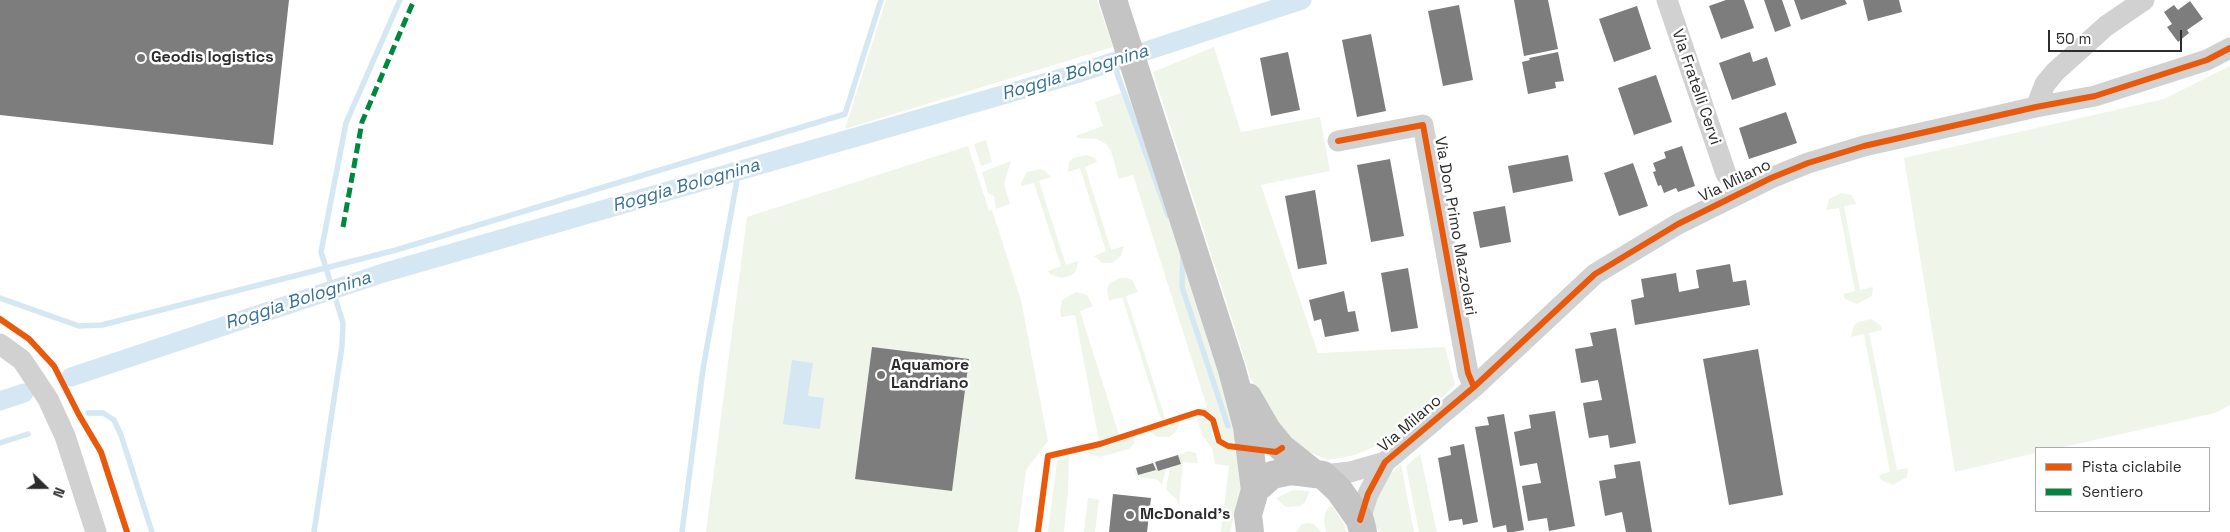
<!DOCTYPE html>
<html>
<head>
<meta charset="utf-8">
<style>
	body { margin:0 }
	#map { position:relative; width:2230px; height:532px; overflow:hidden; background:#fff; font-family:"Space Grotesk",sans-serif }
	canvas { display:block }
	.legend { position:absolute; left:2035px; top:447px; width:175px; height:65px; box-sizing:border-box; background:#fff; border:1px solid #ababab; margin:0; padding:6px 9px; list-style:none; font-size:15px; color:#2c2c2c }
	.legend li { display:flex; align-items:center; gap:10px; height:25px }
	.legend b { width:25px; border:1px solid #ababab }
	.north { position:absolute; left:20px; top:462px; width:50px; height:50px; -webkit-text-stroke:4px #fff; paint-order:stroke; rotate:112deg; font-size:14px; font-weight:700; line-height:20px; text-align:center; color:#2c2c2c }
	.north::after { content:''; display:block; margin:auto; width:18px; height:22px; background:#2c2c2c; clip-path:polygon(50% 0,100% 100%,50% 72%,0 100%) }
	.scale { position:absolute; left:2048px; top:30px; width:134px; height:22px; box-sizing:border-box; border:2px solid #2c2c2c; border-top:0; padding-left:6px; font-size:15px; line-height:18px; white-space:nowrap; color:#2c2c2c; -webkit-text-stroke:4px #fff; paint-order:stroke }
</style>
</head>
<body>
<div id="map">
<canvas width="2230" height="532"></canvas>
<ul class="legend">
<li><b style="height:6px;background:#e8590c"></b>Pista ciclabile</li>
<li><b style="height:6px;background:#00873e"></b>Sentiero</li>
</ul>
<div class="north">N</div>
<div class="scale">50 m</div>
</div>
<script>
const ctx = document.querySelector('canvas').getContext('2d');
ctx.lineJoin = 'round';
function fill(path, color) {
  ctx.fillStyle = color;
  ctx.fill(path, 'evenodd');
}
function poly(rows) {
  const path = new Path2D();
  for (const r of rows) {
    path.moveTo(r[0], r[1]);
    for (let i = 2; i < r.length; i += 2) path.lineTo(r[i], r[i + 1]);
  }
  return path;
}
function strokePath(path, color, width, dash) {
  ctx.strokeStyle = color;
  ctx.lineWidth = width;
  ctx.lineCap = dash ? 'butt' : 'round';
  ctx.setLineDash(dash || []);
  ctx.stroke(path);
}
function label(font, color, halo, rows, align = 'center') {
  ctx.font = font + ' "Space Grotesk",sans-serif';
  ctx.lineWidth = 5;
  ctx.setLineDash([]);
  ctx.textBaseline = 'middle';
  ctx.strokeStyle = halo;
  ctx.fillStyle = color;
  for (const [text, x, y, turn = 0] of rows) {
    ctx.save();
    ctx.translate(x, y);
    ctx.rotate((+turn || 0) * Math.PI / 180);
    ctx.textAlign = isNaN(turn) ? turn : align;
    if (halo) ctx.strokeText(text, 0, 0);
    ctx.fillText(text, 0, 0);
    ctx.restore();
  }
}
fill(poly([
	[886,0,1097,0,1113,47,845,129],
	[1214,47,1241,132,1320,117,1330,171,1261,185,1318,353,1445,347,1455,385,1415,424,1379,445,1355,455,1328,460,1304,450,1265,409,1250,376,1153,72],
	[2230,66,2230,405,2215,413,2059,448,2036,448,2036,453,1955,472,1904,158,2164,99],
	[1135,88,1210,349,1228,381,1243,445,1229,443,1222,438,1217,420,1213,415,1198,410,1207,407,1133,175,1119,179,1111,151,1106,144,1097,139,1077,138,1076,136,1103,126,1095,102],
	[986,140,992,162,981,166,974,144],
	[968,146,989,211,992,210,1021,300,1048,441,1026,470,1018,532,706,532,747,217],
	[1086,155,1095,158,1097,162,1085,167,1111,250,1124,246,1121,256,1112,263,1102,263,1094,256,1106,251,1080,168,1068,172,1069,162,1073,158],
	[1011,161,1004,184,1010,204,996,209,994,196,988,193,982,172],
	[1040,169,1045,171,1051,177,1039,181,1066,265,1078,261,1076,271,1072,275,1062,278,1051,275,1048,271,1061,266,1034,183,1021,186,1021,183,1027,172],
	[1841,193,1851,195,1857,204,1844,206,1860,290,1873,287,1872,296,1857,304,1845,299,1843,294,1855,291,1839,208,1826,210,1829,199],
	[1120,278,1126,278,1132,280,1138,292,1126,296,1165,418,1161,420,1122,297,1109,301,1107,290,1109,284],
	[1076,292,1087,295,1093,306,1080,311,1119,435,1099,441,1075,315,1061,317,1060,310,1062,300],
	[1872,319,1881,326,1882,330,1869,333,1897,470,1908,468,1907,477,1893,485,1881,480,1879,475,1890,472,1864,334,1851,337,1854,325,1858,322],
	[1197,418,1203,418,1210,424,1213,438,1218,445,1240,452,1242,485,1230,532,1221,532,1229,466,1215,464,1212,448,1202,435],
	[1180,421,1176,432,1169,437,1157,437,1150,431],
	[1134,436,1134,443,1129,449,1100,457,1088,453,1087,450,1101,448],
	[1188,451,1196,453,1198,463,1183,462,1179,507,1177,500,1166,489,1170,468,1181,464,1178,455],
	[1420,454,1437,532,1419,532,1406,466],
	[1069,456,1068,492,1064,532,1048,532,1057,461],
	[1155,462,1158,471,1166,469,1162,485,1158,480,1136,476,1134,469,1138,475,1155,470,1153,463],
	[1401,464,1414,532,1380,532,1374,524,1370,510,1384,480],
	[1293,490,1310,491,1305,502,1300,506,1286,507,1276,498],
	[1088,498,1099,500,1095,532,1084,532],
	[1332,506,1343,522,1347,532,1326,532,1324,521,1325,513,1329,507],
	[1308,523,1314,524,1321,532,1296,532,1302,524]
]), '#f0f5ea');
fill(poly([
	[792,360,813,363,808,396,824,398,820,429,783,424]
]), '#d4e7f2');
strokePath(poly([
	[1113,62,1168,215],
	[1183,254,1182,287,1228,426],
	[0,298,79,326,102,325,396,250,845,114,881,0],
	[88,413,103,413,114,420,121,435,152,532],
	[0,443,28,434],
	[314,532,342,346,343,323,321,252,346,123,400,0],
	[682,532,703,369,739,169]
]), '#d4e7f2', 5.5);
strokePath(poly([
	[71,377,383,273,1079,73,1302,0],
	[0,401,24,393]
]), '#d4e7f2', 19);
fill(poly([
	[0,0,289,0,273,145,0,115],
	[1514,0,1548,0,1558,49,1524,56],
	[1726,0,1744,0,1754,28,1721,39,1709,6],
	[1764,0,1782,0,1791,26,1775,32],
	[1794,0,1845,0,1847,4,1801,20],
	[1863,0,1899,0,1902,12,1868,21],
	[2190,1,2203,19,2187,30,2189,33,2178,42,2167,27,2172,24,2164,12,2174,5,2178,10],
	[1459,5,1473,80,1443,86,1428,11],
	[1637,6,1651,49,1614,62,1599,19],
	[1371,34,1386,111,1357,117,1342,40],
	[1288,52,1300,110,1271,116,1260,58],
	[1558,52,1564,81,1555,82,1556,88,1528,94,1522,62,1530,60,1529,58],
	[1750,52,1753,62,1767,57,1776,85,1732,100,1719,63],
	[1656,75,1672,122,1634,135,1618,88],
	[1786,112,1797,143,1749,159,1739,128],
	[1682,146,1695,186,1678,192,1676,188,1664,193,1661,185,1658,186,1653,172,1656,171,1653,163,1666,158,1664,152],
	[1568,155,1573,181,1513,193,1508,166],
	[1390,159,1404,236,1371,242,1357,165],
	[1633,163,1648,206,1619,216,1604,173],
	[1315,190,1327,264,1298,269,1285,196],
	[1505,206,1511,242,1480,248,1473,212],
	[1730,264,1733,282,1746,280,1750,305,1635,325,1631,300,1644,297,1641,279,1676,273,1679,292,1699,288,1696,270],
	[1408,268,1418,328,1391,332,1381,273],
	[1344,291,1348,312,1355,311,1359,331,1325,337,1321,319,1314,321,1309,300],
	[1616,328,1636,443,1610,448,1608,435,1589,438,1583,403,1602,400,1598,380,1581,383,1575,349,1593,346,1590,333],
	[872,347,969,359,952,491,855,479],
	[1758,349,1783,495,1729,505,1703,359],
	[1555,411,1575,526,1549,531,1547,518,1528,521,1522,486,1541,483,1537,463,1520,466,1514,432,1531,428,1529,415],
	[1504,414,1524,530,1513,532,1507,532,1506,525,1493,528,1475,427,1489,425,1487,417],
	[1464,444,1478,522,1463,525,1462,519,1449,521,1438,458,1451,455,1450,447],
	[1178,455,1181,464,1158,471,1155,462],
	[1640,461,1652,532,1626,532,1622,512,1605,516,1599,481,1616,478,1614,465],
	[1153,463,1156,470,1138,475,1136,468],
	[1113,494,1151,498,1147,532,1109,532]
]), '#7d7d7d');
strokePath(poly([
	[1667,0,1726,174],
	[2036,107,2045,84,2055,72,2106,26,2144,0],
	[1338,141,1423,125,1468,373,1474,387],
	[0,344,22,360,48,399,65,436,96,532],
	[1323,475,1350,472,1385,462],
	[1360,520,1368,494,1385,462,1474,387,1595,274,1678,224,1771,178,1808,163,1864,146,2036,107,2095,96,2207,60,2230,48]
]), '#d1d1d1', 21);
strokePath(poly([
	[1113,0,1232,370,1247,427,1255,490],
	[1248,397,1267,430,1282,448,1312,472],
	[1250,532,1248,515,1255,490,1272,475,1291,471,1323,475,1339,490,1360,520,1363,532]
]), '#c4c4c4', 28);
strokePath(poly([
	[343,227,362,122,414,0]
]), '#00873e', 5, [10, 5]);
strokePath(poly([
	[1338,141,1423,125,1468,373,1474,387],
	[0,319,29,339,54,366,79,415,101,452,127,532],
	[1360,520,1368,494,1385,462,1474,387,1595,274,1678,224,1771,178,1808,163,1864,146,2036,107,2095,96,2207,60,2230,48],
	[1038,532,1048,456,1100,444,1198,412,1204,413,1213,420,1219,441,1228,446,1276,452,1282,448]
]), '#e8590c', 6);
for (const [x, y, r, color] of [
	[141,58,5,"#767676"],
	[881,375,5,"#767676"],
	[1130,515,5,"#767676"]
]) {
  const dot = new Path2D();
  dot.arc(x, y, r, 0, 2 * Math.PI);
  ctx.fillStyle = color;
  ctx.fill(dot);
  strokePath(dot, '#fff', 2);
}
label('bold 16px', '#2c2c2c', '#fff', [
	["Geodis logistics",151,58],
	["Aquamore",891,366],
	["Landriano",891,384],
	["McDonald's",1140,515]
], 'left');
label('16px', '#2c2c2c', '#fff', [
	["Via Fratelli Cervi",1696,87,71],
	["Via Milano",1735,181,-26],
	["Via Don Primo Mazzolari",1455,226,80],
	["Via Milano",1410,424,-41]
]);
label('italic 18px', '#347094', '#fff', [
	["Roggia Bolognina",1075,73,-17],
	["Roggia Bolognina",686,186,-16],
	["Roggia Bolognina",298,301,-18]
]);
</script>
</body>
</html>
